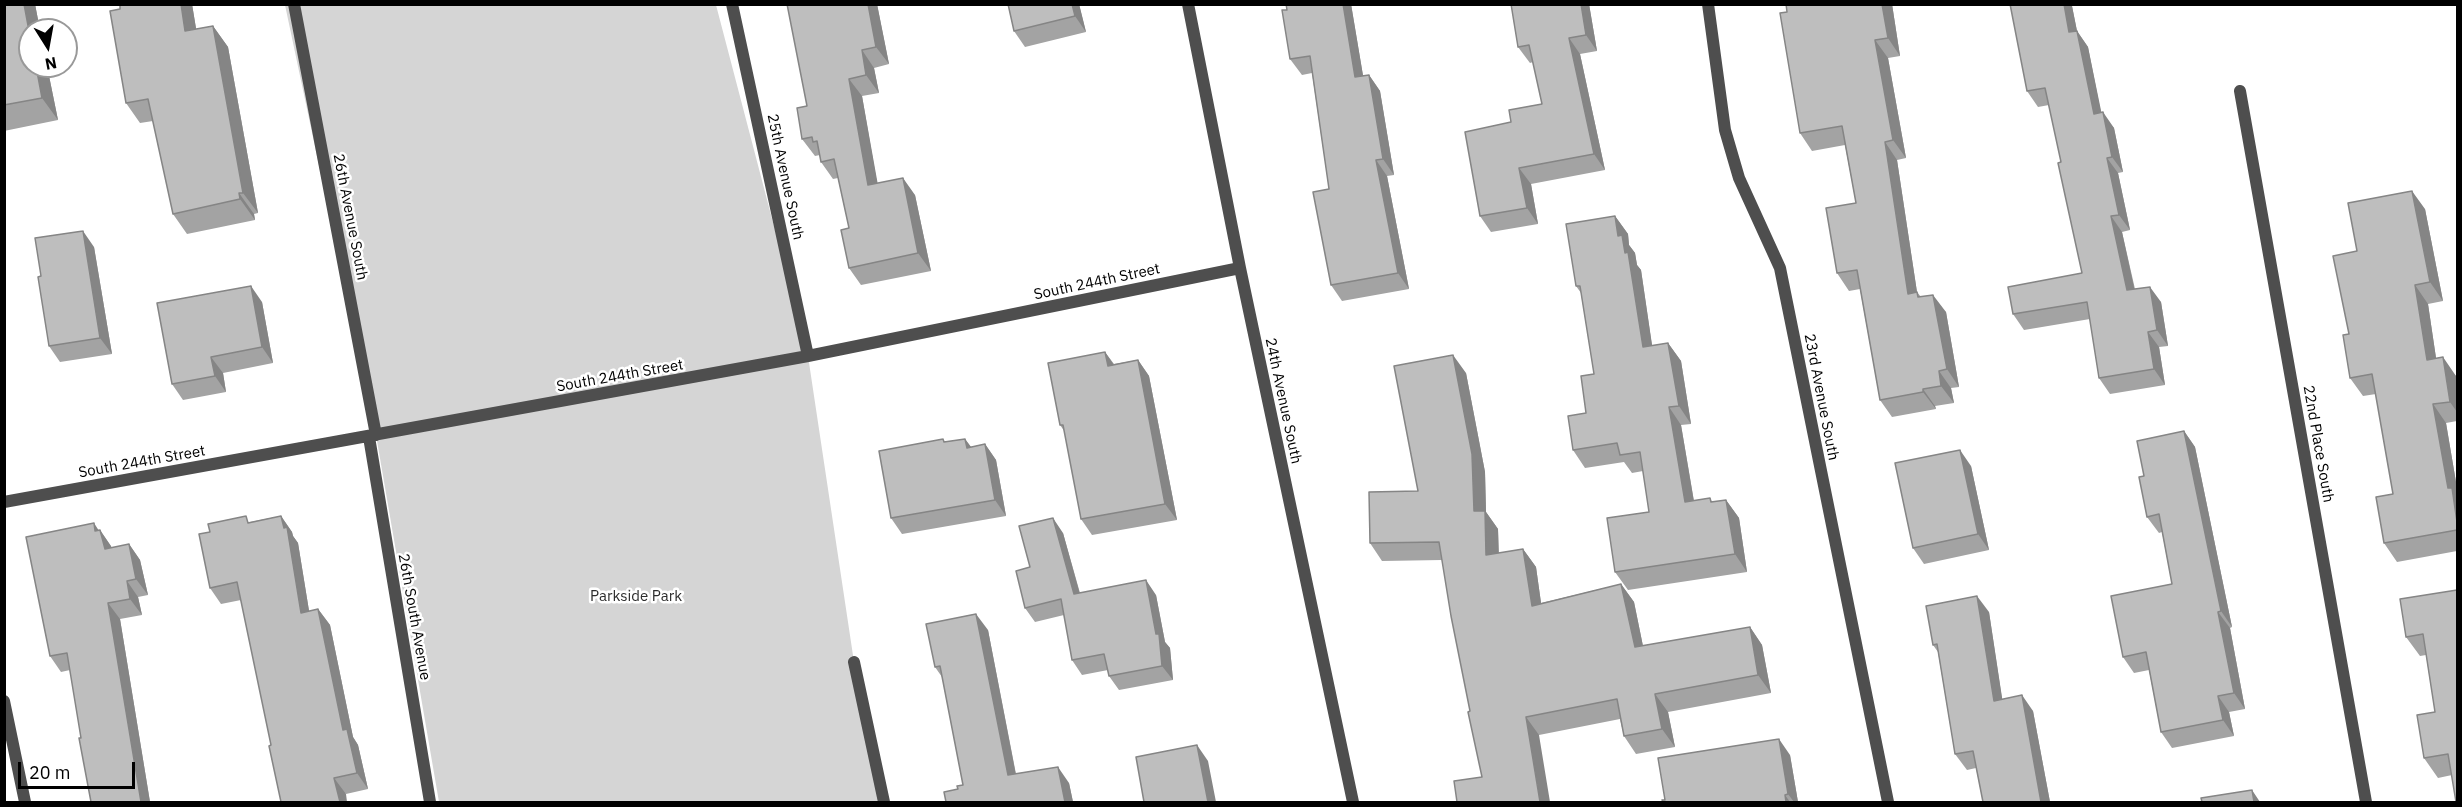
<!DOCTYPE html>
<html>
<head>
<meta charset="utf-8">
<style>
	body { margin:0 }
	#map { position:relative; width:2462px; height:807px; overflow:hidden; background:#fff; font-family:"IBM Plex Sans",sans-serif }
	canvas { display:block }
	.frame { position:absolute; inset:0; border:6px solid #000; pointer-events:none }
	.north { position:absolute; left:18px; top:18px; width:60px; height:60px; box-sizing:border-box; background:#fff; border:2px solid #999; border-radius:50%; rotate:169deg; font-size:16px; font-weight:700; line-height:24px; text-align:center; color:#000 }
	.north::after { content:''; display:block; margin:auto; width:21px; height:27px; background:#000; clip-path:polygon(50% 0,100% 100%,50% 72%,0 100%) }
	.scale { position:absolute; left:18px; top:762px; width:117px; height:27px; box-sizing:border-box; border:3px solid #000; border-top:0; padding-left:8px; font-size:18px; line-height:21px; white-space:nowrap; color:#000; -webkit-text-stroke:4px #fff; paint-order:stroke }
</style>
</head>
<body>
<div id="map">
<canvas width="2462" height="807"></canvas>
<div class="frame"></div>
<div class="north">N</div>
<div class="scale">20 m</div>
</div>
<script>
const ctx = document.querySelector('canvas').getContext('2d');
ctx.lineJoin = 'round';
function fill(path, color) {
  ctx.fillStyle = color;
  ctx.fill(path, 'evenodd');
}
function poly(rows) {
  const path = new Path2D();
  for (const r of rows) {
    path.moveTo(r[0], r[1]);
    for (let i = 2; i < r.length; i += 2) path.lineTo(r[i], r[i + 1]);
  }
  return path;
}
function strokePath(path, color, width, dash) {
  ctx.strokeStyle = color;
  ctx.lineWidth = width;
  ctx.lineCap = dash ? 'butt' : 'round';
  ctx.setLineDash(dash || []);
  ctx.stroke(path);
}
function label(font, color, halo, rows, align = 'center') {
  ctx.font = font + ' "IBM Plex Sans",sans-serif';
  ctx.lineWidth = 5;
  ctx.setLineDash([]);
  ctx.textBaseline = 'middle';
  ctx.strokeStyle = halo;
  ctx.fillStyle = color;
  for (const [text, x, y, turn = 0] of rows) {
    ctx.save();
    ctx.translate(x, y);
    ctx.rotate((+turn || 0) * Math.PI / 180);
    ctx.textAlign = isNaN(turn) ? turn : align;
    if (halo) ctx.strokeText(text, 0, 0);
    ctx.fillText(text, 0, 0);
    ctx.restore();
  }
}
fill(poly([
	[285,5,716,5,808,356,854,662,884,802,439,802,376,435]
]), '#d5d5d5');
strokePath(poly([
	[294,4,376,435],
	[732,4,808,356],
	[1188,4,1240,268,1353,802],
	[1708,4,1725,130,1739,178,1780,268,1888,802],
	[2240,91,2366,802],
	[369,437,430,802],
	[4,502,808,356,1240,268],
	[854,662,884,802],
	[4,701,25,802]
]), '#4e4e4e', 12);
fill(poly([
	[4,4,35,4,40,30,30,30,30,66,47,66,58,120,4,131],
	[192,4,196,29,213,26,228,47,258,213,254,214,255,220,187,234,173,214,153,121,140,123,126,103,120,9],
	[877,4,889,64,874,68,879,93,862,96,877,183,915,195,931,271,861,285,849,268,849,228,838,178,833,179,821,162,820,155,815,156,802,139,807,106],
	[1008,4,1079,4,1086,32,1025,47,1014,31],
	[1351,4,1363,76,1369,75,1380,91,1394,175,1387,176,1409,289,1342,301,1331,285,1329,189,1312,73,1302,75,1290,59,1287,10],
	[1511,4,1589,4,1597,51,1580,54,1605,170,1531,184,1538,224,1491,232,1480,216,1511,122,1542,104,1533,62,1530,63,1518,47],
	[1892,4,1900,56,1888,58,1906,158,1897,160,1917,292,1921,297,1946,312,1959,387,1951,388,1954,403,1935,406,1936,409,1892,417,1880,400,1860,289,1849,291,1837,273,1856,203,1845,145,1812,151,1800,133,1787,12],
	[2010,4,2071,4,2072,6,2077,31,2088,47,2101,113,2114,128,2123,172,2118,173,2130,230,2122,232,2135,289,2161,302,2168,346,2159,347,2165,385,2110,394,2099,378,2090,319,2024,330,2013,314,2082,273,2061,162,2049,105,2038,107,2027,91],
	[2425,209,2443,301,2428,304,2436,358,2456,376,2457,386,2457,421,2446,423,2457,488,2457,551,2397,562,2384,543,2393,494,2376,394,2363,396,2350,378,2349,334,2357,251],
	[1615,216,1628,234,1629,245,1635,253,1637,265,1641,270,1652,346,1668,343,1681,361,1691,424,1681,425,1694,501,1710,498,1712,502,1726,500,1739,518,1747,572,1628,590,1615,572,1649,512,1643,471,1632,473,1624,462,1585,468,1573,450,1586,413,1594,374,1581,293,1576,286],
	[94,247,112,354,60,362,49,346,41,276],
	[262,302,273,363,223,373,226,392,183,400,172,384],
	[1105,352,1114,364,1138,360,1149,376,1177,520,1092,535,1081,519,1065,432,1060,425],
	[1466,373,1485,472,1486,512,1498,529,1499,553,1523,549,1536,567,1541,603,1621,584,1634,602,1643,646,1750,627,1762,645,1771,693,1668,712,1675,747,1636,754,1624,736,1620,719,1539,735,1482,777,1442,560,1382,561,1370,543,1418,491],
	[2184,431,2195,447,2232,627,2230,628,2245,709,2229,712,2234,736,2172,748,2161,732,2149,670,2134,673,2123,657,2172,584,2162,532,2159,533,2147,517,2144,476],
	[965,439,971,447,985,444,996,460,1006,516,902,534,891,518,945,442],
	[1971,466,1989,550,1924,564,1913,548],
	[281,516,292,532,293,536,298,543,309,611,318,609,330,625,353,737,358,745,368,789,346,794,271,745,241,600,221,604,210,588,250,522],
	[100,530,112,548,129,544,140,560,148,595,138,597,142,615,120,619,150,802,91,802,81,738,70,670,61,672,50,656],
	[1063,533,1080,593,1156,595,1165,642,1170,648,1173,680,1119,690,1109,676,1108,670,1082,675,1072,660,1064,615,1035,622,1025,608,1030,567],
	[2457,590,2452,775,2438,778,2424,758,2435,712,2426,655,2420,656,2406,637],
	[1989,612,2002,699,2033,711,2050,802,1983,802,1976,768,1967,770,1955,754,1938,652,1933,645],
	[988,630,1016,774,1069,783,1073,802,946,802,963,785,942,677,935,667],
	[1790,755,1798,802,1663,802]
]), '#a3a3a3');
fill(poly([
	[24,4,35,4,40,30,30,30,30,36],
	[181,4,192,4,200,52,185,31],
	[868,4,877,4,889,64,876,47],
	[1072,4,1079,4,1086,32,1075,16],
	[1343,4,1351,4,1366,93,1355,77],
	[1581,4,1589,4,1597,51,1586,35],
	[1882,4,1892,4,1900,56,1888,38],
	[2064,4,2071,4,2072,6,2077,31,2088,47,2105,130,2094,114,2069,32],
	[213,26,228,47,258,213,243,193],
	[1569,38,1580,54,1605,170,1594,154],
	[1875,40,1888,58,1906,158,1893,140],
	[862,50,874,68,879,93,866,75],
	[36,66,47,66,58,120,42,98],
	[1369,75,1380,91,1394,175,1383,159],
	[849,79,862,96,881,202,868,185],
	[2103,112,2114,128,2123,172,2112,157],
	[1885,142,1897,160,1920,312,1908,294],
	[2107,158,2118,173,2130,230,2119,215],
	[1376,160,1387,176,1409,289,1398,273],
	[1519,168,1531,184,1538,224,1527,208],
	[903,178,915,195,931,271,918,253],
	[2412,191,2425,209,2443,301,2430,282],
	[239,193,254,214,255,220,240,199],
	[1615,216,1628,234,1629,245,1635,253,1637,265,1641,270,1655,365,1643,347,1625,253,1618,236],
	[2111,216,2122,232,2138,306,2127,290],
	[83,231,94,247,112,354,100,338],
	[2415,285,2428,304,2439,378,2427,360],
	[251,286,262,302,273,363,262,347],
	[2150,287,2161,302,2168,346,2157,330],
	[1933,295,1946,312,1959,387,1947,369],
	[2148,332,2159,347,2165,385,2154,369],
	[1668,343,1681,361,1691,424,1679,406],
	[1105,352,1116,368,1108,366],
	[1453,355,1466,373,1485,472,1486,512,1498,529,1499,573,1486,555,1474,511],
	[211,357,223,373,226,392,215,376],
	[2443,357,2456,376,2457,386,2457,412,2450,402],
	[1138,360,1149,376,1177,520,1165,504],
	[1939,371,1951,388,1954,403,1941,386],
	[1923,389,1935,406,1936,409,1923,392],
	[2433,404,2446,423,2457,488,2457,522,2448,488],
	[1669,407,1681,425,1697,520,1685,502],
	[2184,431,2195,447,2232,627,2221,611],
	[965,439,977,455,967,448],
	[985,444,996,460,1006,516,995,500],
	[1960,450,1971,466,1989,550,1978,534],
	[1726,500,1739,518,1747,572,1735,554],
	[281,516,292,532,293,536,298,543,312,629,301,613],
	[1053,518,1063,533,1084,609,1074,594],
	[94,523,101,534,100,530,111,546,116,565,105,549,95,531],
	[129,544,140,560,148,595,136,579],
	[1523,549,1536,567,1544,624,1532,606],
	[1146,580,1156,595,1165,642,1170,648,1173,680,1162,666],
	[127,581,138,597,142,615,130,599],
	[1621,584,1634,602,1647,666,1635,647],
	[1977,596,1989,612,2005,717,1994,701],
	[108,603,120,619,150,802,141,802],
	[318,609,330,625,353,737,358,745,368,789,357,773,343,730],
	[2218,612,2230,628,2245,709,2234,693],
	[976,614,988,630,1019,791,1008,775],
	[1750,627,1762,645,1771,693,1758,675],
	[1655,694,1668,712,1675,747,1662,729],
	[2022,695,2033,711,2050,802,2041,802],
	[2218,696,2229,712,2234,736,2223,720],
	[1526,717,1539,735,1550,802,1540,802],
	[1779,739,1790,755,1798,802,1794,802,1788,794],
	[1197,745,1208,761,1216,802,1208,802],
	[1058,767,1069,783,1073,802,1065,802],
	[334,778,346,794,347,802,340,802],
	[2252,790,2260,802,2254,802],
	[1785,795,1790,802,1786,802]
]), '#858585');
const building = poly([
	[4,4,24,4,30,36,30,66,36,66,42,98,4,105,4,4],
	[120,4,181,4,185,31,213,26,243,193,239,193,240,199,173,214,148,99,126,103,110,11,120,9,120,4],
	[787,4,868,4,876,47,862,50,866,75,849,79,868,185,903,178,918,253,849,268,841,230,849,228,834,159,821,162,817,141,813,142,812,137,802,139,797,108,807,106,787,4],
	[1008,4,1072,4,1075,16,1014,31,1008,4],
	[1286,4,1343,4,1355,77,1369,75,1383,159,1376,160,1398,273,1331,285,1313,192,1329,189,1310,56,1290,59,1282,10,1287,10,1286,4],
	[1511,4,1581,4,1586,35,1569,38,1594,154,1519,168,1527,208,1480,216,1465,132,1511,122,1509,110,1542,104,1529,45,1518,47,1511,4],
	[1786,4,1882,4,1888,38,1875,40,1893,140,1885,142,1908,294,1917,292,1918,297,1933,295,1947,369,1939,371,1941,386,1923,389,1923,392,1880,400,1857,270,1837,273,1826,208,1856,203,1842,126,1800,133,1780,13,1787,12,1786,4],
	[2010,4,2064,4,2069,32,2077,31,2094,114,2103,112,2112,157,2107,158,2119,215,2111,216,2127,290,2150,287,2157,330,2148,332,2154,369,2099,378,2087,302,2013,314,2008,287,2082,273,2058,163,2061,162,2045,88,2027,91,2010,4],
	[2412,191,2430,282,2415,285,2427,360,2443,357,2450,402,2433,404,2448,488,2452,488,2457,522,2457,530,2384,543,2376,497,2393,494,2372,374,2350,378,2343,335,2349,334,2333,256,2357,251,2348,203,2412,191],
	[1615,216,1618,236,1622,235,1625,253,1628,252,1643,347,1668,343,1679,406,1669,407,1685,502,1710,498,1711,502,1726,500,1735,554,1615,572,1607,518,1649,512,1640,452,1620,455,1617,443,1573,450,1568,416,1586,413,1581,376,1594,374,1580,286,1576,286,1566,224,1615,216],
	[83,231,100,338,49,346,38,277,41,276,35,238,83,231],
	[251,286,262,347,211,357,215,376,172,384,157,303,251,286],
	[1105,352,1108,366,1138,360,1165,504,1081,519,1063,425,1060,425,1048,363,1105,352],
	[1453,355,1472,454,1474,511,1485,511,1486,555,1523,549,1532,606,1621,584,1635,647,1750,627,1758,675,1655,694,1662,729,1624,736,1617,699,1526,717,1540,802,1457,802,1454,781,1482,777,1468,712,1470,711,1451,616,1439,542,1370,543,1369,492,1418,491,1394,366,1453,355],
	[2184,431,2221,611,2218,612,2234,693,2218,696,2223,720,2161,732,2146,652,2123,657,2111,596,2172,584,2159,514,2147,517,2139,477,2144,476,2137,441,2184,431],
	[943,439,944,442,965,439,967,448,985,444,995,500,891,518,879,451,943,439],
	[1960,450,1978,534,1913,548,1895,463,1960,450],
	[246,516,248,523,281,516,284,528,287,527,301,613,318,609,343,730,347,729,357,773,334,778,340,802,281,802,269,746,271,745,237,582,210,588,199,534,210,532,208,524,246,516],
	[1053,518,1074,594,1146,580,1156,634,1159,634,1162,666,1109,676,1104,654,1072,660,1061,599,1025,608,1016,571,1030,567,1019,526,1053,518],
	[94,523,95,531,100,530,105,549,129,544,136,579,127,581,130,599,108,603,141,802,91,802,79,738,81,738,67,653,50,656,26,537,94,523],
	[2457,590,2457,802,2456,802,2448,754,2424,758,2417,715,2435,712,2423,634,2406,637,2400,599,2457,590],
	[1977,596,1994,701,2022,695,2041,802,1983,802,1973,751,1955,754,1937,644,1933,645,1926,606,1977,596],
	[976,614,1008,775,1058,767,1065,802,946,802,944,792,958,789,957,786,963,785,940,666,935,667,926,624,976,614],
	[1779,739,1788,794,1785,795,1786,802,1663,802,1662,800,1665,800,1658,758,1779,739],
	[1197,745,1208,802,1144,802,1136,757,1197,745],
	[2252,790,2254,802,2202,802,2201,798,2252,790]
]);
fill(building, '#bebebe');
strokePath(building, '#858585', 1.5);
label('15px', '#000', '#fff', [
	["25th Avenue South",785,177,78],
	["26th Avenue South",350,217,79],
	["South 244th Street",1097,282,-12],
	["South 244th Street",620,376,-10],
	["23rd Avenue South",1821,397,79],
	["24th Avenue South",1283,401,78],
	["22nd Place South",2318,444,80],
	["South 244th Street",142,462,-10],
	["26th South Avenue",414,617,80]
]);
label('15px', '#2c2c2c', '#fff', [
	["Parkside Park",636,597]
]);
</script>
</body>
</html>
